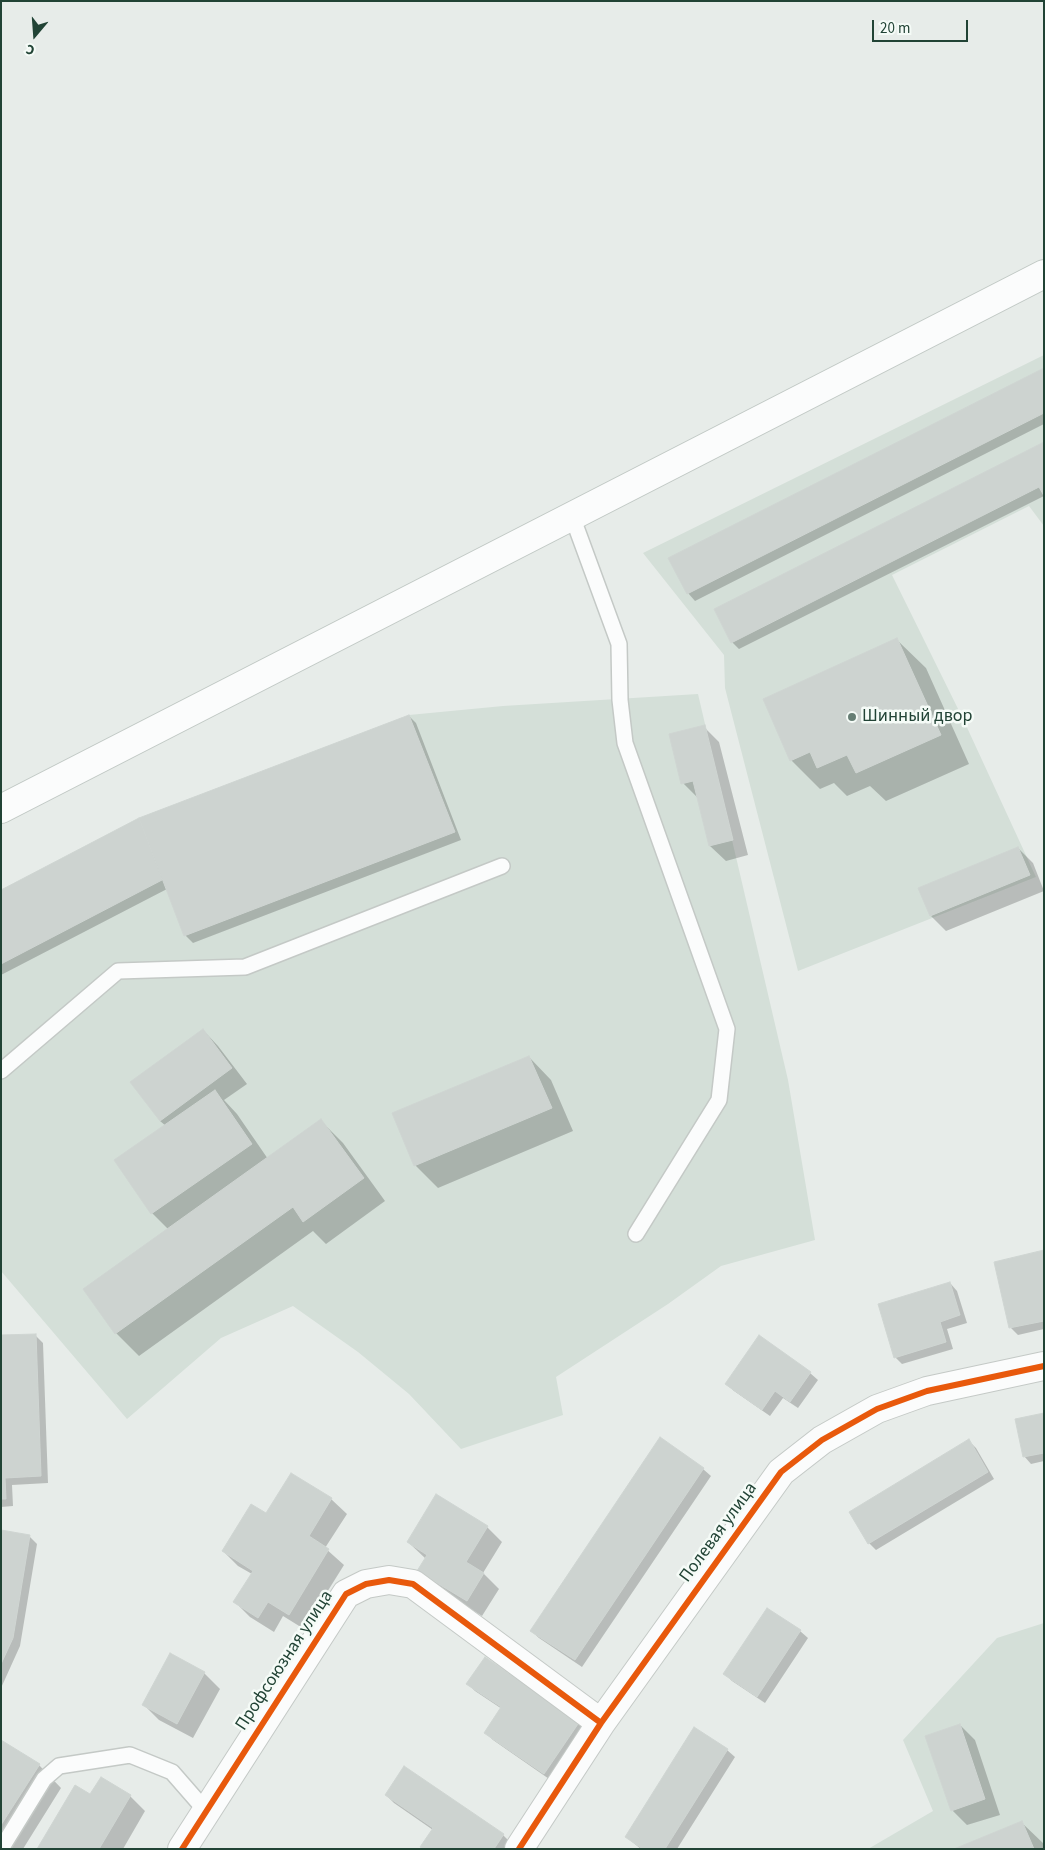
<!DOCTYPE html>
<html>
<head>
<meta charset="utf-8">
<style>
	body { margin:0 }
	#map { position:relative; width:1045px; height:1850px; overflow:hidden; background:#e7ece9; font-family:"Source Sans 3",sans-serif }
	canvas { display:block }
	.frame { position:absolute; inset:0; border:2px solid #214335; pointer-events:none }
	.north { position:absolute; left:10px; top:10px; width:50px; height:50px; -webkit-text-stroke:4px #f5fbf7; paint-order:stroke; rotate:198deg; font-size:14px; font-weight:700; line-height:20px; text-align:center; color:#214335 }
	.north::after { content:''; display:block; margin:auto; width:18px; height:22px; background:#214335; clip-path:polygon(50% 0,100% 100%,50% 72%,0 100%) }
	.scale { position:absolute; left:872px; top:20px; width:96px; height:22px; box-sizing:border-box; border:2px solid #214335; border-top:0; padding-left:6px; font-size:15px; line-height:18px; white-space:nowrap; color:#214335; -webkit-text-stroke:4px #f5fbf7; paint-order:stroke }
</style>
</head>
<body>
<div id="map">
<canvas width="1045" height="1850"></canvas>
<div class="frame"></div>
<div class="north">С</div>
<div class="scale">20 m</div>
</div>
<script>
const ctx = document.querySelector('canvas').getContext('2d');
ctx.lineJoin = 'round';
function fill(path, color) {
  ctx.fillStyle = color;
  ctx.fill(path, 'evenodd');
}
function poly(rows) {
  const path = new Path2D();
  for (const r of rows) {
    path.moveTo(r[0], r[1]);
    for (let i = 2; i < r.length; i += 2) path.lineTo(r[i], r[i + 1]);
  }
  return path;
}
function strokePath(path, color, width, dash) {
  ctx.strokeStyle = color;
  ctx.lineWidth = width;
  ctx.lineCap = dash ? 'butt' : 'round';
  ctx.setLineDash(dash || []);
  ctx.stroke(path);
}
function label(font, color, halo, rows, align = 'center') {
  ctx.font = font + ' "Source Sans 3",sans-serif';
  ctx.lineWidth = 5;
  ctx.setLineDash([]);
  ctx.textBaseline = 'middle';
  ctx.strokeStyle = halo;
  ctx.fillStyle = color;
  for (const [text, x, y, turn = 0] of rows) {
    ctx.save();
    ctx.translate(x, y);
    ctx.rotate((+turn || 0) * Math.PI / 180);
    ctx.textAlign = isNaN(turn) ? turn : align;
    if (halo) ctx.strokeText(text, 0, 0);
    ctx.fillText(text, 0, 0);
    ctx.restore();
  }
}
fill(poly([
	[1044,355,1044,526,1029,506,892,575,964,721,1036,877,798,971,725,688,724,655,643,553],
	[698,694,788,1080,815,1240,721,1266,668,1304,556,1377,563,1415,461,1449,409,1394,358,1352,293,1306,221,1338,127,1419,1,1271,1,890,139,818,409,715,503,706],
	[1044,1623,1044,1849,868,1849,933,1811,903,1740,997,1638]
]), '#d4dfd8');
fill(poly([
	[1044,369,1044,424,695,601,688,593],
	[1044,443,1044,496,739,649,732,642],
	[897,640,926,668,969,764,886,801,870,786,847,796,834,783,820,789,791,760],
	[409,716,416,723,461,840,193,943,185,935,167,889,1,975,1,891,139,820],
	[704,727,719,742,748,855,726,861,710,846,698,798,683,783],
	[1018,848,1033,863,1044,891,946,931,931,916],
	[203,1030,218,1046,247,1084,224,1100,237,1114,268,1159,321,1121,343,1143,385,1201,326,1244,313,1231,139,1356,116,1333,85,1289,169,1230,152,1213,166,1126,160,1121],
	[529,1057,551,1080,573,1131,438,1188,415,1165],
	[1044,1252,1044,1329,1018,1335,1011,1328,996,1263],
	[950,1283,957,1291,967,1323,947,1329,953,1349,902,1364,895,1357],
	[36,1336,43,1343,48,1483,12,1485,13,1506,1,1507,1,1337],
	[810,1373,818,1380,798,1408,783,1398,770,1416,734,1391,726,1384],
	[1044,1414,1044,1461,1031,1464,1024,1456],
	[969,1441,976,1448,994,1479,876,1550,869,1543],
	[703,1469,711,1476,582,1667,539,1638,531,1631],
	[291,1474,331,1499,347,1514,325,1548,344,1565,304,1629,283,1616,274,1632,250,1617,235,1602,252,1574,238,1566,223,1551,266,1515],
	[487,1527,502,1542,483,1573,499,1589,482,1616,434,1586,419,1570,426,1559,408,1542],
	[1,1532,29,1536,37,1544,20,1646,1,1688],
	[767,1609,800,1631,808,1638,765,1703,732,1681,725,1674],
	[171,1655,204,1673,220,1689,193,1738,159,1720,144,1705],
	[468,1684,580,1722,587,1730,552,1781,493,1740,486,1733,502,1709,475,1691],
	[960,1725,975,1740,1000,1815,967,1825,952,1810],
	[1,1742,39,1765,61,1788,23,1849,1,1848],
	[727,1750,735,1757,677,1849,641,1849,626,1837],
	[91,1795,130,1796,145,1811,123,1849,38,1849],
	[386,1795,503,1835,510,1842,506,1849,424,1849,433,1830,394,1803],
	[1022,1823,1044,1844,1044,1849,958,1849]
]), '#0003');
const building = poly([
	[1044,368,1044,413,687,594,668,558,1044,368],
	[1044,442,1044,496,1039,487,731,643,714,609,1044,442],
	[897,638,941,735,856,773,847,755,817,768,810,752,790,761,763,699,897,638],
	[409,715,455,832,184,936,139,818,409,715],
	[705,725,733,840,709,846,693,781,681,784,669,734,705,725],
	[139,818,162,880,1,964,1,890,139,818],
	[1018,847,1030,875,930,916,918,888,1018,847],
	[203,1029,232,1068,160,1121,130,1082,203,1029],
	[529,1056,552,1108,414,1166,392,1113,529,1056],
	[215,1090,252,1144,151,1214,114,1160,215,1090],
	[321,1119,364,1178,303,1222,293,1207,115,1334,83,1289,321,1119],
	[1044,1250,1044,1321,1009,1328,994,1262,1044,1250],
	[950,1282,960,1315,940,1322,946,1342,894,1358,878,1304,950,1282],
	[36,1334,41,1476,5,1478,6,1499,1,1499,1,1335,36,1334],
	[759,1335,811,1372,790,1402,775,1391,762,1410,725,1384,759,1335],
	[1044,1413,1044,1453,1023,1457,1015,1419,1044,1413],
	[660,1437,704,1468,575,1660,530,1631,660,1437],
	[969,1439,988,1472,868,1544,849,1512,969,1439],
	[291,1473,332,1498,309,1536,329,1549,289,1615,268,1602,258,1618,233,1602,253,1571,222,1551,251,1504,266,1513,291,1473],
	[436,1494,488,1526,466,1562,484,1573,467,1601,417,1571,427,1555,407,1542,436,1494],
	[1,1530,30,1535,13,1638,1,1664,1,1530],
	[767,1608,801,1630,757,1697,723,1674,767,1608],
	[170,1653,205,1672,177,1724,142,1705,170,1653],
	[485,1657,580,1721,544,1774,484,1733,501,1707,466,1684,485,1657],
	[960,1724,985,1799,951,1811,925,1736,960,1724],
	[694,1727,728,1749,665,1849,643,1849,625,1837,694,1727],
	[1,1740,40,1764,1,1825,1,1740],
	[404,1766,504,1834,494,1849,423,1849,420,1847,433,1828,385,1795,404,1766],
	[101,1777,131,1795,99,1849,37,1849,75,1785,90,1794,101,1777],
	[1022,1821,1034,1849,954,1849,1022,1821]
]);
fill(building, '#cdd3d0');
strokePath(building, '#cfd5d2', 1);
const service = poly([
	[572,516,619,644,620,700,625,743,727,1029,719,1100,636,1234],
	[1,1071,118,971,245,967,502,866],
	[1,1849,44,1779,59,1766,130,1755,172,1772,206,1811]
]);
const minor = poly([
	[182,1849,346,1594,366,1584,389,1580,413,1584,601,1723],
	[519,1849,601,1723,781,1472,822,1440,877,1409,927,1391,1044,1366]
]);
const secondary = poly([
	[1,809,1044,274]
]);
strokePath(service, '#c4c9c6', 18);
strokePath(minor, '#c4c9c6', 30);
strokePath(secondary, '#c0c8c4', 30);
strokePath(service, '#fbfcfc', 15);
strokePath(minor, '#fbfcfc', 28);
strokePath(secondary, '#fbfcfc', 28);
strokePath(poly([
	[182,1849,346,1594,366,1584,389,1580,413,1584,601,1723],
	[519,1849,601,1723,781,1472,822,1440,877,1409,927,1391,1044,1366]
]), '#e8590c', 6);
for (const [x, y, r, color] of [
	[852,717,5,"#667e74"]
]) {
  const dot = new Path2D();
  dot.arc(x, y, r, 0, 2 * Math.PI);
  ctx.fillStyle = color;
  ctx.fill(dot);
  strokePath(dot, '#f5fbf7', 2);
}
label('18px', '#214335', '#f5fbf7', [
	["Шинный двор",862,717]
], 'left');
label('18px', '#214335', '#f5fbf7', [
	["Полевая улица",719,1533,-54],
	["Профсоюзная улица",285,1661,-57]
]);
</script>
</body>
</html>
